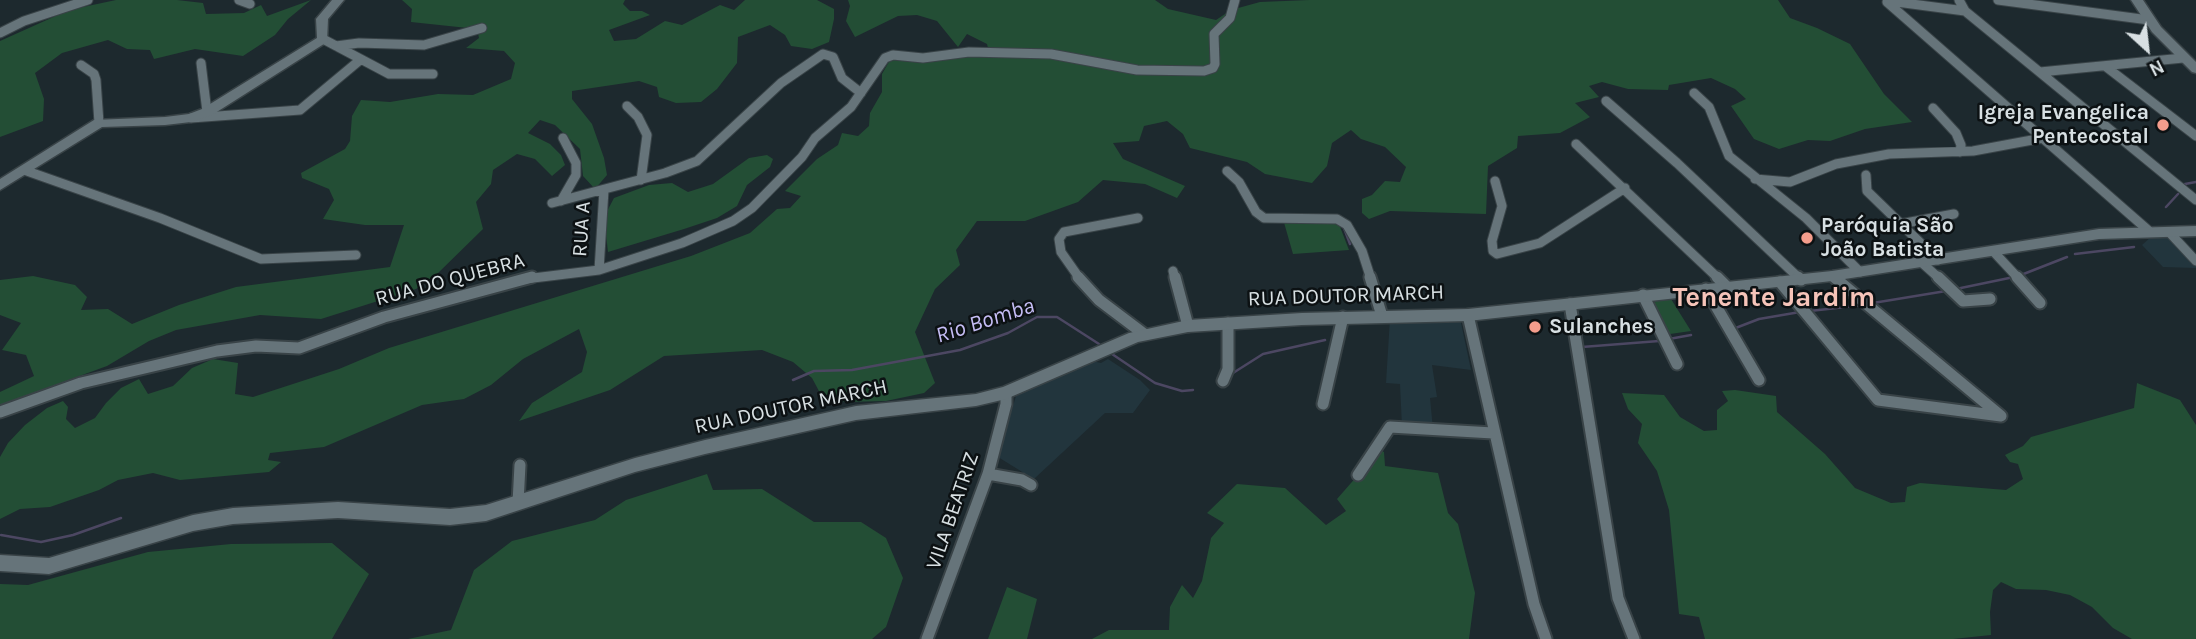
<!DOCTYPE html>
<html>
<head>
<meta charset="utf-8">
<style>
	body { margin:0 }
	#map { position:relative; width:2196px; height:639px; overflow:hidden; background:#1d292e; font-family:Karla,sans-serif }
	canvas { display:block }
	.north { position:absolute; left:2112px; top:14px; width:70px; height:70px; -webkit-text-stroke:5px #0c1113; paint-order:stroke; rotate:153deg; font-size:19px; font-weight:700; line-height:28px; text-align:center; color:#d8e0e3 }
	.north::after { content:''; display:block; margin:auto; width:24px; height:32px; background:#d8e0e3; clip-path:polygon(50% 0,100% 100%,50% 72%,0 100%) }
</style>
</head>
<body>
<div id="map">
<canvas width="2196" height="639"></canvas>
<div class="north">N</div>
</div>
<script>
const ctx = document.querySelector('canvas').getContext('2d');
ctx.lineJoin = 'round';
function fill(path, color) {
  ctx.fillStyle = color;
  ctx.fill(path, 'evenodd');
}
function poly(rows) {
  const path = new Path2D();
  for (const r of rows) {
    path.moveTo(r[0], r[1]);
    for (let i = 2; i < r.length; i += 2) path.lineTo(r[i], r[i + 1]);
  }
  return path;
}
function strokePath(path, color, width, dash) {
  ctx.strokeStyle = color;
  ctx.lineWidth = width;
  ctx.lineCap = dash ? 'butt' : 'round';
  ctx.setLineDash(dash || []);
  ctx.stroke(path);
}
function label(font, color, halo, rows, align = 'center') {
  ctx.font = font + ' Karla,sans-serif';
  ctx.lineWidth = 5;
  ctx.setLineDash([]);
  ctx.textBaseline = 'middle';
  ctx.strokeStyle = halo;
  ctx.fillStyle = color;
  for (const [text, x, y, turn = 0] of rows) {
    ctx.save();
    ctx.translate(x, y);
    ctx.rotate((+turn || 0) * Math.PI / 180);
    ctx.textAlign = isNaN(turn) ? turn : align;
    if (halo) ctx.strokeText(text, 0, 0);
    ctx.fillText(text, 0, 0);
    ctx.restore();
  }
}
fill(poly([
	[2152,236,2171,236,2196,264,2196,268,2163,267,2142,245],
	[1390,318,1460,318,1471,370,1432,365,1437,397,1430,398,1433,429,1402,427,1400,384,1386,383],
	[1108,359,1140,380,1150,390,1133,413,1105,413,1035,478,1032,478,998,457,1016,396,1092,361,1101,363]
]), '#22353d');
fill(poly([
	[116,0,177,0,203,3,206,14,244,13,261,5,267,16,311,0,288,19,275,35,243,56,195,49,154,59,150,50,127,49,108,40,62,53,35,73,44,99,43,121,0,137,0,41,69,10],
	[402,0,625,0,623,4,630,11,642,11,650,15,609,30,614,41,636,39,665,21,682,25,720,5,734,10,745,0,817,0,834,9,834,19,829,42,812,49,791,46,785,35,770,25,738,37,737,63,717,89,701,102,676,103,659,97,657,87,639,81,572,91,572,99,592,124,604,158,607,175,595,189,583,176,580,149,555,125,540,120,528,133,550,144,561,155,565,165,552,176,535,159,517,154,493,170,491,184,476,202,483,229,436,275,416,289,321,319,260,315,176,330,149,341,107,366,0,405,0,392,34,376,26,355,2,350,21,323,0,315,0,280,33,276,75,285,87,297,81,310,108,309,132,324,179,305,236,287,390,267,404,225,365,225,323,219,334,200,329,189,302,178,301,173,345,149,350,141,352,116,361,100,390,102,438,94,473,95,511,79,515,63,504,51,466,48,479,38,477,29,411,22,412,9],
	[848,0,1155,0,1168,9,1216,20,1231,10,1260,2,1309,0,1778,0,1790,18,1817,28,1850,44,1884,94,1912,122,1865,129,1830,141,1808,140,1779,149,1754,139,1731,106,1746,99,1735,89,1711,78,1669,85,1668,90,1628,89,1602,82,1589,86,1599,97,1575,103,1590,117,1560,133,1518,136,1517,148,1488,166,1486,214,1390,211,1369,219,1362,213,1362,199,1372,195,1385,181,1400,182,1406,167,1385,147,1361,139,1351,130,1332,143,1327,166,1312,183,1265,174,1247,162,1190,148,1183,134,1167,121,1144,126,1139,141,1113,143,1123,159,1185,186,1177,198,1145,184,1103,180,1078,202,1025,221,977,221,956,250,960,265,935,289,915,332,935,383,924,393,886,401,845,402,820,393,812,378,793,362,762,350,664,356,610,390,519,421,532,403,582,372,587,352,579,329,523,359,491,385,464,399,422,405,324,447,270,453,268,460,281,462,269,472,180,480,153,473,118,480,99,490,50,507,20,509,0,519,0,457,8,443,25,425,47,408,63,401,68,407,66,419,75,428,95,418,106,403,121,388,139,379,148,394,173,386,192,368,213,359,238,363,235,394,253,397,339,369,389,348,691,256,750,233,777,209,790,208,801,196,785,191,817,159,838,145,842,133,858,136,869,126,870,113,882,92,882,74,890,60,989,52,987,44,967,34,958,47,937,21,917,15,898,16,855,37,846,21,850,6],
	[767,155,773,159,770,167,747,185,737,206,717,218,684,229,608,252,604,217,614,198,649,185,672,183,688,192,713,184,749,158],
	[1283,219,1337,219,1349,250,1293,254],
	[1671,299,1691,331,1656,336,1639,302],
	[2137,383,2180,400,2196,425,2196,639,2132,639,2113,628,2092,607,2070,595,2046,590,2016,589,2001,582,1993,590,1990,612,1991,635,1953,639,1705,639,1699,617,1679,614,1669,510,1657,471,1638,443,1642,424,1628,409,1622,393,1664,395,1680,417,1704,431,1717,430,1717,410,1728,401,1722,391,1735,390,1776,396,1777,412,1825,454,1855,488,1891,503,1905,502,1907,487,1920,483,2006,490,2023,479,2018,464,2010,462,2005,455,2023,446,2031,437,2134,408],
	[1375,447,1384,452,1385,466,1438,473,1448,513,1458,524,1475,593,1469,639,1092,639,1109,630,1169,630,1170,607,1182,585,1193,598,1202,581,1211,538,1224,523,1207,513,1237,484,1285,488,1326,525,1346,511,1337,499,1358,475],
	[707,474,713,490,762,489,814,522,861,522,886,538,903,578,886,627,872,639,408,639,451,630,474,570,512,541,595,520,626,500],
	[332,543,369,574,332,639,0,639,0,584,28,585,148,552,231,544],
	[1007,587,1037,599,1027,639,988,639]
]), '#234e35');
strokePath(poly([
	[2185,184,2196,182],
	[2166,207,2178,194],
	[1344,228,1350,244],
	[2075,254,2134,247],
	[2021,275,2067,257],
	[1956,289,2014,277],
	[1873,303,1946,291],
	[1810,311,1863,305],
	[1733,329,1759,319,1800,312],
	[1669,339,1691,335],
	[1582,347,1659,341],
	[1112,354,1155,383,1182,391,1193,390],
	[1233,373,1263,354,1325,340],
	[793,380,814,371,852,370,960,350,1008,333,1037,317,1057,317,1099,344],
	[1,535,41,542,73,535,121,518]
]), '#4c4762', 2.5);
const streetFar1 = poly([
	[239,0,250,4],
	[1959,0,1965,11,2196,200],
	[1998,0,2149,20],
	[1889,1,1887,2,2149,231],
	[1889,1,1965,11],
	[0,33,24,21,88,0],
	[323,39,389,74,433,74],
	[336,46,359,43,424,45,482,28],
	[201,63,207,112],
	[81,65,94,74,96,80,99,123],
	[2105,66,2196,136],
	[2040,72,2183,58],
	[1694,93,1709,107,1729,156,1806,218,1860,272],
	[1606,101,1677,163,1800,279],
	[627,106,638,117,647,135,641,180],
	[1933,108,1956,133,1961,145,1960,152],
	[191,118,300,110,360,60],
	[1576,144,1719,279],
	[24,170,160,218,261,259,356,255],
	[1227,171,1239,182,1256,212,1264,218,1337,219,1347,225,1362,251,1371,279],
	[1866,175,1867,191,1938,260],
	[1755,179,1790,182,1836,164,1889,154,1973,151,2043,138],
	[1495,181,1502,206,1492,241,1493,251,1497,254,1540,243,1625,188],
	[561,201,576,175,576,163,563,138],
	[552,203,665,173,697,161,781,83,823,54,833,57,842,78,861,93],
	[1900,224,1954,214],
	[2169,232,2196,261],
	[1993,251,2019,279],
	[1921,262,1940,279],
	[599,270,604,190],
	[1173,271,1175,279],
	[1832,276,1836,279],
	[525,279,599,270,682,243,733,221,752,208,802,157,815,138,851,107,885,58,893,55,923,58,969,52,1051,54,1137,70,1204,71,1213,68,1215,64,1214,34,1230,18,1235,0],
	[1080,279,1061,252,1059,239,1064,232,1138,218]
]);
const street = poly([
	[1078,277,1099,300,1144,334],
	[1175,277,1188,326],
	[1370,277,1382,316],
	[1717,277,1727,287],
	[1798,277,1801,280],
	[1834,277,2001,416],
	[1938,277,1963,301,1990,299],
	[2017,277,2040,303],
	[1780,282,1878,400,2001,416],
	[1706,289,1759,380],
	[1643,295,1677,364],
	[1570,304,1618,598,1634,639],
	[1468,315,1534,604,1546,639],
	[1223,381,1228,369,1228,323],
	[1323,404,1343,317],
	[0,412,81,383,217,351,256,346,299,348,384,317,532,277],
	[988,474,1022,480,1031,485],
	[1358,475,1390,427,1493,433],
	[518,503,520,465],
	[927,639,988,474,1006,404,1006,393]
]);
const secondary = poly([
	[332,0,344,0,328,19,327,42,212,115,191,122,165,125,102,127,0,190,0,179,94,120,165,117,189,114,202,109,317,38,316,19,332,0],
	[2131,0,2143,0,2161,27,2196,62,2196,73,2192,72,2152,32,2131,0],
	[2196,226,2196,236,2099,239,1832,281,1468,321,1302,325,1188,332,1138,342,1006,399,976,406,856,420,705,454,635,472,486,521,450,525,338,518,233,524,193,531,49,574,0,571,0,555,49,558,193,515,233,508,338,502,450,509,486,505,635,458,705,440,856,406,976,394,1003,387,1129,333,1188,320,1302,313,1468,309,1832,271,2099,229,2196,226]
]);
strokePath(streetFar1, '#394347', 11);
strokePath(street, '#394347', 15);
strokePath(secondary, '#394347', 3);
strokePath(streetFar1, '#66747a', 9);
strokePath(street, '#66747a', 11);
fill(secondary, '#66747a');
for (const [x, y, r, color] of [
	[2163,125,7,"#f49d8c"],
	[1807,238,7,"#f49d8c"],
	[1535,327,7,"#f49d8c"]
]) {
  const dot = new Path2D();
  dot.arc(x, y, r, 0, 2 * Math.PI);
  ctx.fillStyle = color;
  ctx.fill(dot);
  strokePath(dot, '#0c1113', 2.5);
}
label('bold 21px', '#d8e0e3', '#0c1113', [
	["Igreja Evangelica",2149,113,"right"],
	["Pentecostal",2149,137,"right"],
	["Paróquia São",1821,226],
	["João Batista",1821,250],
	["Sulanches",1549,327]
], 'left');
label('21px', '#d8e0e3', '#0c1113', [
	["RUA A",582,229,-86],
	["RUA DO QUEBRA",450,280,-15],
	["RUA DOUTOR MARCH",1346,296,-2],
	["RUA DOUTOR MARCH",791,407,-12],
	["VILA BEATRIZ",953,511,-71]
]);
label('italic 23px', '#c5bdf5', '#0c1113', [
	["Rio Bomba",985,321,-18]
]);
label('bold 28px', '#f6c4b9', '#0c1113', [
	["Tenente Jardim",1774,298]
]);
</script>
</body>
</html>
